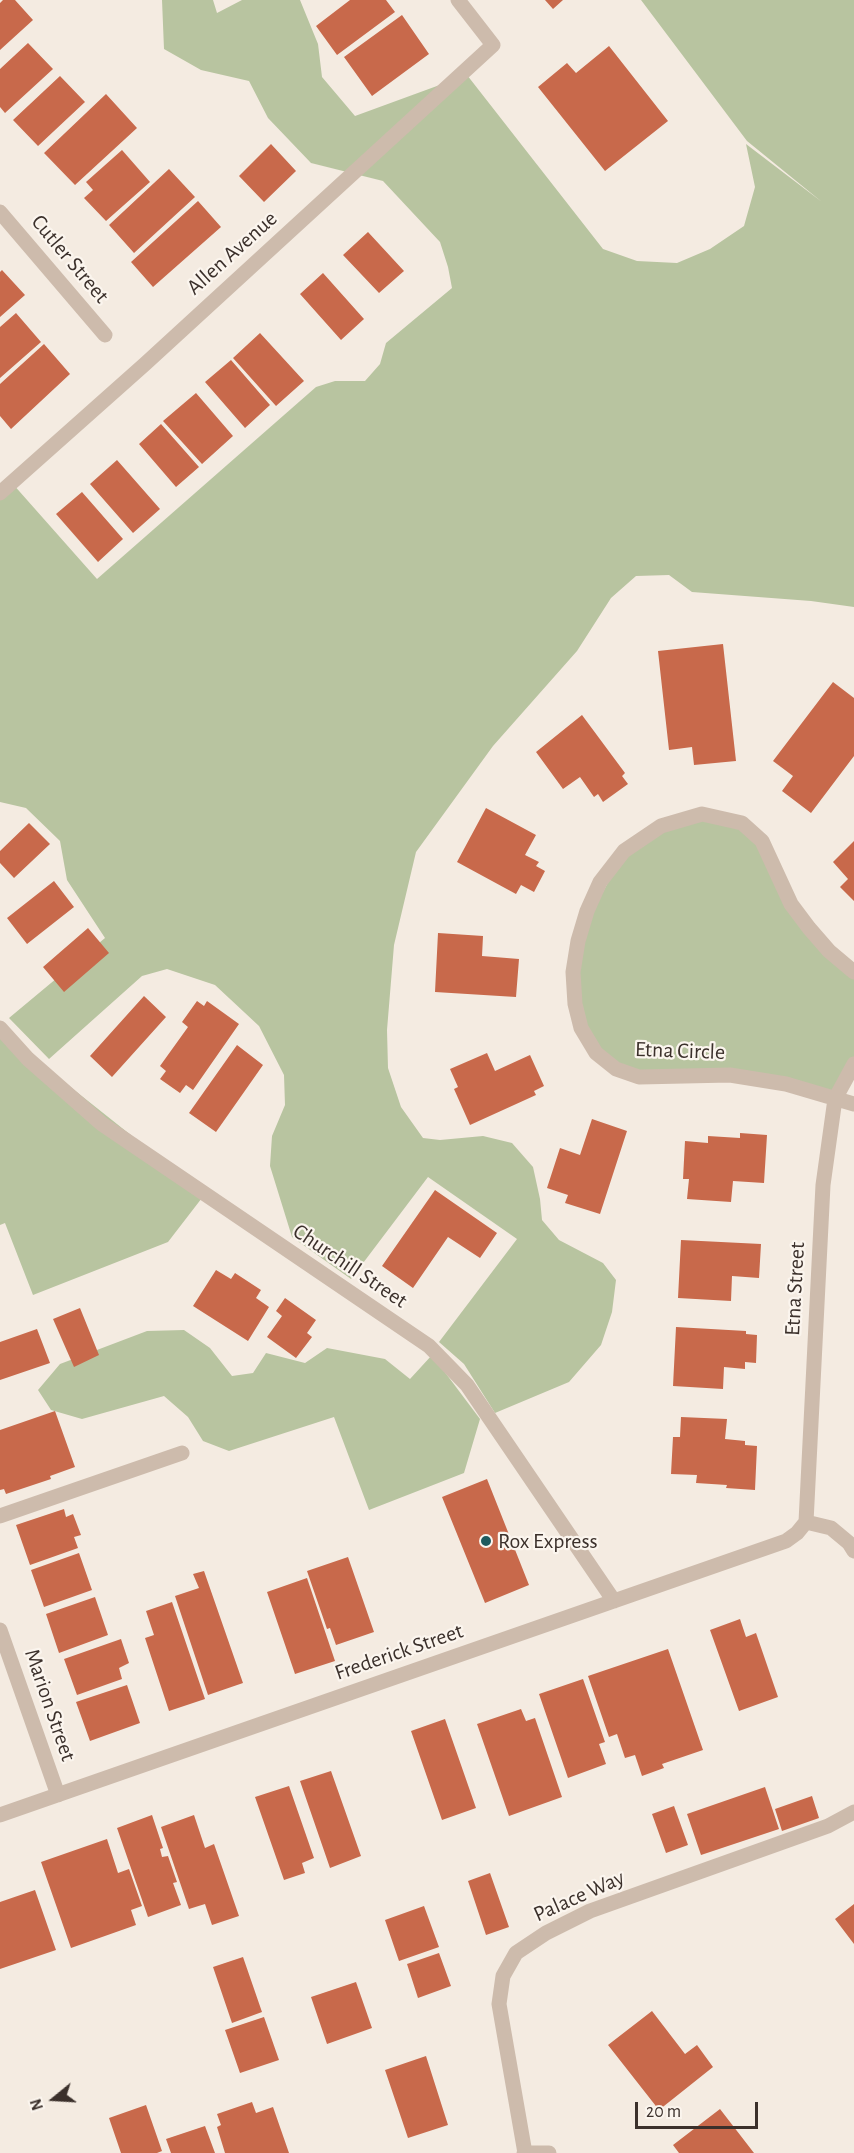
<!DOCTYPE html>
<html>
<head>
<meta charset="utf-8">
<style>
	body { margin:0 }
	#map { position:relative; width:854px; height:2153px; overflow:hidden; background:#f4ebe1; font-family:"Alegreya Sans",sans-serif }
	canvas { display:block }
	.north { position:absolute; left:24px; top:2069px; width:60px; height:60px; -webkit-text-stroke:4px #fbf5ee; paint-order:stroke; rotate:252deg; font-size:16px; font-weight:700; line-height:24px; text-align:center; color:#3b302b }
	.north::after { content:''; display:block; margin:auto; width:21px; height:27px; background:#3b302b; clip-path:polygon(50% 0,100% 100%,50% 72%,0 100%) }
	.scale { position:absolute; left:635px; top:2102px; width:123px; height:27px; box-sizing:border-box; border:3px solid #3b302b; border-top:0; padding-left:8px; font-size:18px; line-height:21px; white-space:nowrap; color:#3b302b; -webkit-text-stroke:4px #fbf5ee; paint-order:stroke }
</style>
</head>
<body>
<div id="map">
<canvas width="854" height="2153"></canvas>
<div class="north">N</div>
<div class="scale">20 m</div>
</div>
<script>
const ctx = document.querySelector('canvas').getContext('2d');
ctx.lineJoin = 'round';
function fill(path, color) {
  ctx.fillStyle = color;
  ctx.fill(path, 'evenodd');
}
function poly(rows) {
  const path = new Path2D();
  for (const r of rows) {
    path.moveTo(r[0], r[1]);
    for (let i = 2; i < r.length; i += 2) path.lineTo(r[i], r[i + 1]);
  }
  return path;
}
function strokePath(path, color, width, dash) {
  ctx.strokeStyle = color;
  ctx.lineWidth = width;
  ctx.lineCap = dash ? 'butt' : 'round';
  ctx.setLineDash(dash || []);
  ctx.stroke(path);
}
function label(font, color, halo, rows, align = 'center') {
  ctx.font = font + ' "Alegreya Sans",sans-serif';
  ctx.lineWidth = 4.5;
  ctx.setLineDash([]);
  ctx.textBaseline = 'middle';
  ctx.strokeStyle = halo;
  ctx.fillStyle = color;
  for (const [text, x, y, turn = 0] of rows) {
    ctx.save();
    ctx.translate(x, y);
    ctx.rotate((+turn || 0) * Math.PI / 180);
    ctx.textAlign = isNaN(turn) ? turn : align;
    if (halo) ctx.strokeText(text, 0, 0);
    ctx.fillText(text, 0, 0);
    ctx.restore();
  }
}
fill(poly([
	[162,0,213,0,217,13,242,0,300,0,318,44,322,77,355,116,467,75,603,249,637,261,677,263,710,249,744,226,755,187,746,144,822,202,747,141,641,0,854,0,854,607,811,601,692,592,669,575,636,576,611,598,577,651,493,746,416,852,394,945,387,1030,388,1068,401,1107,423,1138,440,1140,483,1136,512,1143,533,1167,540,1199,542,1220,559,1240,603,1263,616,1280,612,1312,601,1345,569,1382,495,1413,464,1364,439,1342,517,1239,428,1177,351,1279,292,1237,270,1166,272,1136,285,1105,284,1075,259,1026,215,985,167,969,142,976,49,1059,9,1018,105,938,67,880,60,841,26,808,0,802,0,494,12,483,97,579,316,387,335,381,365,381,380,364,386,343,452,288,448,267,440,242,383,181,311,163,268,118,249,81,201,70,164,49],
	[702,814,742,823,762,841,791,904,854,972,854,1064,835,1099,786,1084,639,1077,596,1054,575,1004,578,941,624,851],
	[0,1031,205,1194,168,1242,33,1295,5,1223,0,1225],
	[184,1330,210,1348,232,1376,253,1373,266,1353,305,1363,327,1348,385,1359,410,1379,432,1355,480,1419,464,1473,369,1510,334,1417,229,1451,203,1441,188,1417,164,1396,82,1419,51,1410,38,1390,60,1364,147,1331]
]), '#b8c4a0');
fill(poly([
	[3,0,15,0,33,20,0,50,0,3],
	[350,0,386,0,395,12,337,55,316,26],
	[545,0,563,0,553,9],
	[402,15,429,54,372,96,344,57],
	[28,43,53,69,5,113,0,107,0,69],
	[609,46,668,121,605,171,538,87,567,63,576,73],
	[60,76,85,102,38,146,13,120],
	[106,94,137,128,75,185,44,153],
	[271,144,296,171,264,202,239,176],
	[122,150,150,182,106,221,84,198,93,190,86,182],
	[169,169,195,197,134,253,109,225],
	[198,201,221,227,153,287,131,262],
	[368,232,404,271,379,293,343,255],
	[2,270,25,295,0,317,0,272],
	[323,273,364,319,341,340,300,294],
	[16,313,41,342,0,378,0,327],
	[260,333,304,381,276,406,233,358],
	[44,344,70,374,11,429,0,416,0,384],
	[231,360,270,405,245,428,205,382],
	[196,393,233,436,202,464,163,421],
	[161,424,199,467,176,487,139,444],
	[117,460,160,509,133,533,90,484],
	[82,492,123,539,98,562,56,514],
	[723,644,736,761,694,765,692,747,669,750,658,651],
	[833,682,854,698,854,756,811,813,782,791,793,776,773,761],
	[582,715,625,773,622,776,628,784,603,802,598,794,594,797,580,777,563,789,536,752],
	[486,808,536,835,525,855,539,862,536,866,545,871,534,892,521,885,516,894,457,862],
	[29,823,50,844,14,878,0,863,0,851],
	[854,841,854,901,840,887,848,879,833,862],
	[54,881,74,907,27,944,7,918],
	[88,928,109,953,64,992,43,967],
	[438,933,483,936,482,956,519,959,516,997,435,992],
	[144,996,166,1017,112,1077,90,1056],
	[197,1001,204,1006,207,1001,239,1024,193,1090,186,1085,180,1093,160,1079,166,1071,160,1066,188,1027,182,1022],
	[237,1045,263,1065,216,1132,189,1113],
	[487,1053,495,1071,530,1055,544,1086,534,1091,536,1095,470,1125,454,1089,458,1087,450,1069],
	[592,1119,627,1131,600,1214,565,1203,568,1195,547,1188,560,1148,580,1155],
	[740,1133,767,1135,764,1183,733,1181,731,1202,687,1199,689,1179,683,1179,685,1141,708,1143,708,1136,740,1138],
	[435,1190,497,1233,480,1258,448,1237,413,1288,382,1266],
	[681,1240,761,1244,759,1278,732,1276,731,1301,678,1298],
	[216,1270,231,1279,235,1273,261,1290,256,1298,269,1307,248,1341,193,1306],
	[285,1298,316,1320,307,1333,312,1337,296,1358,267,1337,282,1316,276,1311],
	[80,1308,99,1355,74,1367,53,1319],
	[676,1327,746,1331,746,1334,757,1335,756,1363,745,1362,745,1369,724,1367,723,1389,673,1386],
	[37,1329,50,1363,0,1380,0,1342],
	[55,1411,75,1467,50,1476,51,1479,6,1494,4,1489,0,1490,0,1430],
	[681,1417,727,1419,725,1439,745,1441,745,1445,757,1446,755,1490,726,1488,727,1485,696,1483,697,1475,671,1474,673,1437,680,1437],
	[487,1479,529,1585,485,1603,442,1497],
	[64,1509,66,1517,73,1514,81,1535,74,1537,78,1548,30,1565,16,1525],
	[79,1553,92,1590,44,1607,31,1570],
	[348,1557,374,1632,336,1645,330,1628,327,1629,307,1571],
	[204,1571,243,1683,208,1695,175,1596,199,1588,193,1574],
	[307,1578,335,1661,295,1674,267,1592],
	[95,1597,108,1635,59,1653,46,1614],
	[172,1602,205,1699,169,1711,145,1638,154,1635,146,1611],
	[740,1619,746,1637,756,1633,778,1697,739,1711,710,1630],
	[121,1639,129,1663,119,1668,122,1679,77,1695,64,1659],
	[668,1649,703,1750,662,1764,664,1768,642,1776,635,1755,625,1758,617,1734,609,1737,588,1676],
	[583,1679,605,1742,599,1744,606,1764,568,1778,539,1694],
	[127,1685,140,1723,90,1741,76,1702],
	[521,1709,526,1721,535,1718,562,1797,509,1816,477,1724],
	[445,1719,476,1808,442,1820,411,1731],
	[331,1771,361,1856,330,1868,300,1781],
	[289,1786,314,1858,302,1863,305,1873,284,1880,255,1797],
	[765,1787,779,1829,701,1855,687,1814],
	[812,1796,819,1818,782,1831,775,1809],
	[674,1806,688,1845,666,1853,652,1814],
	[152,1815,163,1848,160,1849,162,1857,168,1856,177,1882,173,1883,181,1905,148,1917,117,1828],
	[194,1815,205,1848,214,1844,239,1916,212,1925,205,1904,189,1909,161,1827],
	[107,1839,118,1873,129,1869,142,1906,131,1910,136,1925,71,1948,41,1862],
	[490,1873,509,1927,486,1935,468,1881],
	[35,1890,56,1950,0,1969,0,1902],
	[854,1904,854,1944,835,1919],
	[424,1906,439,1947,399,1961,385,1920],
	[439,1953,451,1986,418,1998,407,1964],
	[243,1957,262,2012,232,2023,213,1967],
	[356,1982,372,2028,327,2044,311,1997],
	[652,2011,685,2054,697,2045,713,2067,659,2110,608,2045],
	[264,2017,279,2060,240,2073,225,2030],
	[426,2056,448,2125,408,2138,385,2070],
	[252,2102,256,2113,273,2107,289,2153,225,2153,217,2127,221,2125,217,2114],
	[146,2105,162,2151,157,2153,121,2153,109,2118],
	[720,2109,754,2153,679,2153,673,2145],
	[205,2126,215,2153,171,2153,166,2139]
]), '#c8694b');
strokePath(poly([
	[0,1516,182,1453],
	[525,2153,499,2004,503,1976,516,1953,546,1933,590,1911,828,1826,854,1812]
]), '#cdbbac', 15);
strokePath(poly([
	[0,212,105,335],
	[0,493,145,364,493,45,458,0],
	[854,972,829,951,809,928,791,904,762,841,742,823,702,814,661,826,624,851,600,882,587,911,578,941,573,972,575,1004,581,1028,596,1053,616,1069,639,1077,730,1075,786,1084,854,1104],
	[0,1028,28,1059,102,1124,429,1346,467,1385,614,1601],
	[806,1522,823,1185,835,1099,854,1064],
	[806,1522,831,1528,849,1543,854,1551],
	[0,1630,58,1795],
	[0,1815,786,1541,797,1533,806,1522],
	[524,2153,549,2153]
]), '#cdbbac', 15);
for (const [x, y, r, color] of [
	[486,1541,6,"#1f5a5e"]
]) {
  const dot = new Path2D();
  dot.arc(x, y, r, 0, 2 * Math.PI);
  ctx.fillStyle = color;
  ctx.fill(dot);
  strokePath(dot, '#fbf5ee', 2);
}
label('22px', '#3b302b', '#fbf5ee', [
	["Allen Avenue",232,253,-42],
	["Cutler Street",70,259,50],
	["Etna Circle",680,1051,2],
	["Churchill Street",350,1266,34],
	["Etna Street",795,1289,-87],
	["Frederick Street",399,1652,-19],
	["Marion Street",50,1705,71],
	["Palace Way",579,1896,-24]
]);
label('22px', '#3b302b', '#fbf5ee', [
	["Rox Express",498,1541]
], 'left');
</script>
</body>
</html>
